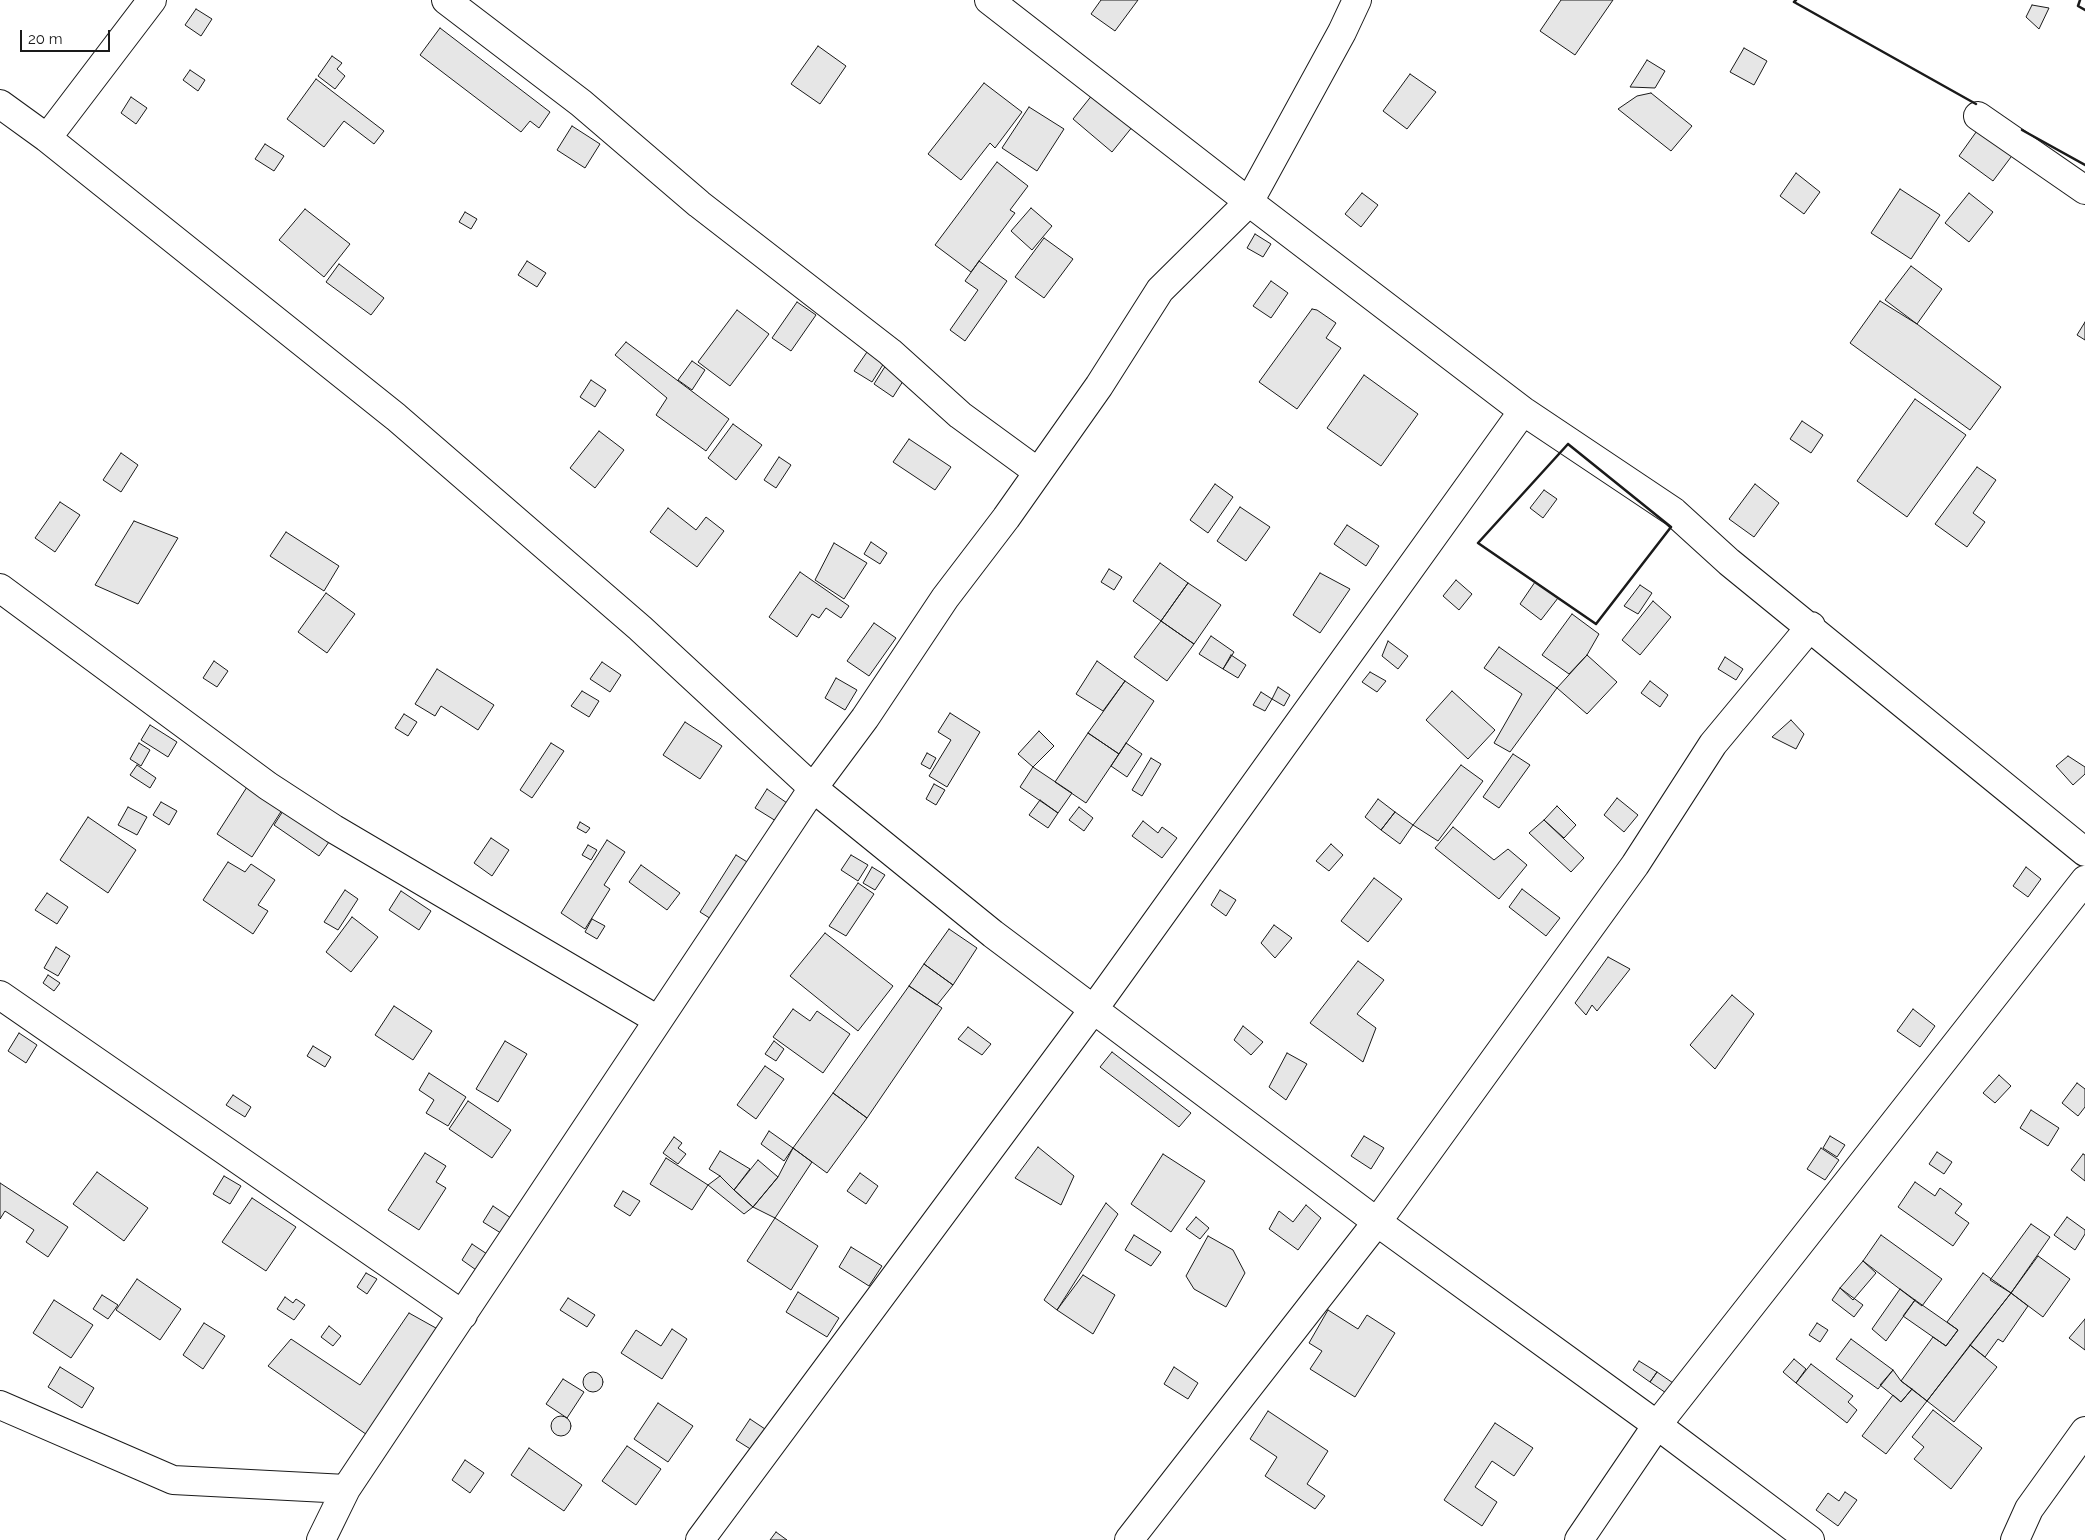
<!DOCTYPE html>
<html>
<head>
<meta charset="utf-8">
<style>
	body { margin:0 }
	#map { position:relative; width:2085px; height:1540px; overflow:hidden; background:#fff; font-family:Raleway,sans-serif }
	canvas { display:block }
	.scale { position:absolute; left:20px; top:30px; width:90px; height:22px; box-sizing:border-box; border:2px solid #1a1a1a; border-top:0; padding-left:6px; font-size:15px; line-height:18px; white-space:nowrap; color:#1a1a1a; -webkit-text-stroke:4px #fff; paint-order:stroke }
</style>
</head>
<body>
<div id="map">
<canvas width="2085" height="1540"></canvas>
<div class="scale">20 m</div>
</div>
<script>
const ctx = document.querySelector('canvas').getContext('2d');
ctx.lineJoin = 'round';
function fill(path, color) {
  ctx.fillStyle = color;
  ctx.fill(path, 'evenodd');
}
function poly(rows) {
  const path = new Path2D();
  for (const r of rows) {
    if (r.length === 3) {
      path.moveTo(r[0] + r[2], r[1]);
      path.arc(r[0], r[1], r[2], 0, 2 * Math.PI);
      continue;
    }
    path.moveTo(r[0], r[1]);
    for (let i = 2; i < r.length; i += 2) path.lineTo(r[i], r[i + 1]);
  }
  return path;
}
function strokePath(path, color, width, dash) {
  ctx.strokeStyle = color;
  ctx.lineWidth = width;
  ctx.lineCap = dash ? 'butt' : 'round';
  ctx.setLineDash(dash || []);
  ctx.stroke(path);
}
const building = poly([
	[1101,0,1138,0,1115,31,1091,14,1101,0],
	[1561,0,1613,0,1575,55,1540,31,1561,0],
	[2032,5,2049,8,2039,29,2026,17,2032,5],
	[196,9,212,19,201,36,185,25,196,9],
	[440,28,550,112,539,128,530,121,521,132,420,55,440,28],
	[818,46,846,66,820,104,791,84,818,46],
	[1744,48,1767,61,1754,85,1730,72,1744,48],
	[332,56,342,63,337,69,345,76,335,89,318,76,332,56],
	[1647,60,1665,71,1655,88,1630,87,1647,60],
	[190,70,205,80,198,91,183,80,190,70],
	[1410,74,1436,92,1407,129,1383,111,1410,74],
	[316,79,384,131,374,144,344,121,324,147,287,119,316,79],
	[984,83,1022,112,995,148,990,143,961,180,928,154,984,83],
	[1651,93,1692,126,1671,151,1618,109,1637,96,1651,93],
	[1093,94,1133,126,1112,152,1073,119,1093,94],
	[131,97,147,108,136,124,121,113,131,97],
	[1029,107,1064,129,1037,171,1002,148,1029,107],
	[572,126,600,144,585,168,557,150,572,126],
	[1979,128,2014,153,1993,181,1959,156,1979,128],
	[265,144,284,156,274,171,255,159,265,144],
	[997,162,1028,186,1010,210,1015,213,971,272,935,245,997,162],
	[1796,173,1820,192,1804,214,1780,196,1796,173],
	[1900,189,1940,215,1911,259,1871,233,1900,189],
	[1362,193,1378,205,1361,227,1345,214,1362,193],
	[1969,193,1993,212,1969,242,1945,223,1969,193],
	[1031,208,1052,226,1032,250,1011,231,1031,208],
	[305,209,350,244,324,277,279,240,305,209],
	[465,212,477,219,471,229,459,222,465,212],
	[1255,234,1271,244,1263,257,1247,248,1255,234],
	[1044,238,1073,259,1044,298,1015,277,1044,238],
	[527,261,546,273,537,287,518,275,527,261],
	[979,261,1007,281,965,341,950,330,978,290,965,281,979,261],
	[339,264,384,298,371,315,326,282,339,264],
	[1911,266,1942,289,1917,324,1885,300,1911,266],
	[1271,281,1288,293,1271,318,1253,306,1271,281],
	[1880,301,1917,324,2001,387,1970,430,1850,343,1880,301],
	[797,302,816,315,791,351,772,338,797,302],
	[1312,309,1317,310,1336,323,1326,338,1341,348,1297,409,1259,382,1312,309],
	[737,310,769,334,730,386,698,362,737,310],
	[2085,322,2085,340,2077,335,2085,322],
	[626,342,729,419,706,451,656,415,667,398,615,355,626,342],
	[867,352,884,363,872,382,854,371,867,352],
	[692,361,705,370,692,390,678,380,692,361],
	[886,365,905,378,893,397,874,384,886,365],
	[1364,375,1418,414,1381,466,1327,428,1364,375],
	[591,380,606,390,595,407,580,397,591,380],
	[1915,399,1966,435,1907,517,1857,481,1915,399],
	[1802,421,1823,435,1811,453,1790,439,1802,421],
	[733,424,762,445,736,480,708,458,733,424],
	[599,431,624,450,595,488,570,468,599,431],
	[909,439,951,467,935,490,893,462,909,439],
	[121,453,138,465,121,492,103,480,121,453],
	[779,457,791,465,776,488,764,480,779,457],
	[1977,467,1996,480,1973,513,1985,522,1967,547,1935,524,1977,467],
	[1215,484,1233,497,1208,533,1190,520,1215,484],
	[1755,484,1779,503,1754,537,1729,519,1755,484],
	[1544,490,1557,499,1543,518,1530,508,1544,490],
	[60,502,80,515,55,552,35,538,60,502],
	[1240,507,1270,527,1246,561,1217,541,1240,507],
	[668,508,696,530,706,517,724,531,697,567,650,532,668,508],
	[134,521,178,538,138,604,95,585,134,521],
	[1347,525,1379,546,1366,566,1334,544,1347,525],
	[286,532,339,566,324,591,270,556,286,532],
	[871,542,887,553,880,564,864,554,871,542],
	[834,543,867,563,844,599,815,580,834,543],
	[1160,563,1188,583,1161,621,1133,601,1160,563],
	[1109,569,1122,577,1114,590,1101,582,1109,569],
	[800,572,849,606,841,618,826,608,819,618,812,614,797,637,769,617,800,572],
	[1320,573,1350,589,1320,633,1293,615,1320,573],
	[1456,580,1472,594,1459,610,1443,596,1456,580],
	[1535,582,1558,598,1541,620,1520,604,1535,582],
	[1188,583,1221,605,1194,644,1161,621,1188,583],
	[1640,585,1652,593,1638,614,1624,606,1640,585],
	[326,593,355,614,327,653,298,632,326,593],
	[1653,601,1671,617,1640,655,1622,640,1653,601],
	[1572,614,1599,634,1587,655,1569,674,1542,655,1572,614],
	[1161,621,1194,644,1167,681,1134,657,1161,621],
	[874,623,896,638,869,676,847,661,874,623],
	[1211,636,1234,652,1223,669,1199,654,1211,636],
	[1388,641,1408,656,1398,669,1382,656,1388,641],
	[1499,647,1557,688,1510,752,1494,743,1522,694,1484,668,1499,647],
	[1231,655,1246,665,1238,678,1223,669,1231,655],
	[1587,655,1617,682,1587,714,1557,688,1587,655],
	[1725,657,1743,669,1736,680,1718,669,1725,657],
	[214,661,228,671,217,687,203,678,214,661],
	[1097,661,1125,681,1103,711,1076,694,1097,661],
	[602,662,621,675,610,692,590,679,602,662],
	[437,669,494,705,478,730,441,706,435,716,415,704,437,669],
	[1370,672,1386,681,1377,692,1362,682,1370,672],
	[836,678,857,690,845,710,825,698,836,678],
	[1125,681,1154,701,1119,754,1088,733,1125,681],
	[1650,681,1668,695,1660,707,1641,693,1650,681],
	[1278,687,1290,695,1284,706,1272,699,1278,687],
	[582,691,599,701,589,717,571,706,582,691],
	[1452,691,1495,730,1468,759,1426,720,1452,691],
	[1261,692,1272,699,1265,711,1253,705,1261,692],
	[950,713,980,732,947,787,929,776,951,740,938,732,950,713],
	[404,714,417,722,408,736,395,728,404,714],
	[1791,720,1804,734,1796,749,1772,737,1791,720],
	[685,722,722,746,700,779,663,755,685,722],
	[150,725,177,742,168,757,141,740,150,725],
	[1039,731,1054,746,1033,767,1018,754,1039,731],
	[1088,733,1119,754,1086,803,1055,782,1088,733],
	[139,743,150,750,141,766,130,759,139,743],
	[551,743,564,751,532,798,520,790,551,743],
	[1126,743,1142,754,1127,777,1111,766,1126,743],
	[927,753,936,758,930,769,921,764,927,753],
	[1513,754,1530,765,1499,808,1483,797,1513,754],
	[2068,756,2085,767,2085,774,2073,785,2056,766,2068,756],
	[1151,758,1161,764,1142,796,1132,790,1151,758],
	[137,765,156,778,150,788,130,775,137,765],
	[1461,765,1483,781,1438,841,1413,825,1461,765],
	[1033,767,1072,793,1058,813,1020,787,1033,767],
	[934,784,945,790,936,805,926,799,934,784],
	[247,787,282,810,252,857,217,834,247,787],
	[767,789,787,803,776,821,755,808,767,789],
	[1617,798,1638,815,1624,832,1604,815,1617,798],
	[1378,799,1395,812,1381,830,1365,817,1378,799],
	[1040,800,1058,813,1048,828,1029,815,1040,800],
	[161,802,177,811,169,825,153,815,161,802],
	[1557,806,1576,825,1564,838,1544,820,1557,806],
	[128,807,147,817,137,835,118,825,128,807],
	[1079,807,1093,818,1084,831,1069,820,1079,807],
	[283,811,329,842,319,856,274,825,283,811],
	[1395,812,1413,825,1400,844,1381,830,1395,812],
	[88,817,136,850,108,893,60,860,88,817],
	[1544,820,1584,858,1571,872,1529,833,1544,820],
	[1143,821,1158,833,1162,827,1177,838,1162,858,1132,836,1143,821],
	[580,822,590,828,586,833,577,828,580,822],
	[1453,827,1494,860,1508,849,1527,865,1499,899,1435,848,1453,827],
	[491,838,509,850,492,876,474,863,491,838],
	[607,840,625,852,604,885,610,889,585,929,561,913,607,840],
	[1331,844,1343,855,1329,871,1316,861,1331,844],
	[588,845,597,850,591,860,582,855,588,845],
	[736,855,752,865,716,922,700,912,736,855],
	[851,855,868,865,858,881,841,870,851,855],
	[228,862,245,872,251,864,275,880,258,905,268,911,253,934,203,900,228,862],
	[641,865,680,893,667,910,629,882,641,865],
	[872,867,885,875,875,890,863,883,872,867],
	[2026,867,2041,879,2028,897,2013,886,2026,867],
	[1374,878,1402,899,1368,942,1341,921,1374,878],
	[858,883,874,894,846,936,829,926,858,883],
	[1522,889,1560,918,1546,936,1509,907,1522,889],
	[345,890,358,899,338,930,324,922,345,890],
	[1220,890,1236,900,1226,916,1211,905,1220,890],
	[401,891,431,911,419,930,389,910,401,891],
	[47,893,68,907,57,924,35,910,47,893],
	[352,917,378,937,351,972,326,952,352,917],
	[592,919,605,926,597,939,585,932,592,919],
	[1274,925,1292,938,1275,958,1261,943,1274,925],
	[949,929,977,948,953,985,924,964,949,929],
	[825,933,893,986,858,1031,790,976,825,933],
	[56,947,70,956,58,976,44,968,56,947],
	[1608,957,1630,969,1597,1011,1592,1005,1586,1015,1575,1003,1608,957],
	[1358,961,1384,980,1357,1014,1376,1028,1363,1062,1310,1023,1358,961],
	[924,964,953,985,937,1005,909,986,924,964],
	[48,975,60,983,54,991,43,983,48,975],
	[909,986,942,1008,867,1118,833,1093,909,986],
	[1732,995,1754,1014,1715,1069,1690,1045,1732,995],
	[394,1006,432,1031,413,1060,375,1035,394,1006],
	[793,1009,810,1021,817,1011,850,1034,823,1073,773,1037,793,1009],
	[1913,1009,1935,1026,1920,1047,1897,1031,1913,1009],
	[1243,1026,1263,1042,1251,1055,1234,1040,1243,1026],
	[968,1027,991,1044,982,1055,958,1039,968,1027],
	[19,1033,37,1045,26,1063,8,1051,19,1033],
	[505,1041,527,1054,498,1102,476,1089,505,1041],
	[774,1041,784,1049,776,1061,765,1054,774,1041],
	[313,1046,331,1057,325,1067,307,1056,313,1046],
	[1112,1052,1191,1113,1179,1127,1100,1067,1112,1052],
	[1287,1053,1307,1064,1286,1100,1269,1087,1287,1053],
	[765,1066,784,1079,756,1119,737,1105,765,1066],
	[429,1073,466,1097,448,1126,426,1113,434,1100,419,1090,429,1073],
	[1999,1075,2011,1086,1995,1103,1983,1093,1999,1075],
	[2077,1083,2085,1089,2085,1107,2078,1116,2062,1103,2077,1083],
	[833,1093,867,1118,827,1173,793,1148,833,1093],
	[233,1095,251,1107,245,1117,226,1105,233,1095],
	[468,1101,511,1130,492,1158,449,1129,468,1101],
	[2031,1110,2059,1128,2048,1146,2020,1128,2031,1110],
	[769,1131,793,1148,784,1161,761,1144,769,1131],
	[1364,1136,1384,1148,1371,1169,1351,1156,1364,1136],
	[1830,1136,1845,1145,1837,1157,1823,1148,1830,1136],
	[674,1137,682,1143,678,1148,686,1154,678,1164,663,1153,674,1137],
	[1038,1147,1074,1176,1061,1205,1015,1178,1038,1147],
	[793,1148,812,1162,775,1218,753,1207,778,1177,793,1148],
	[1821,1148,1839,1160,1825,1180,1807,1169,1821,1148],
	[720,1151,750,1169,734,1190,720,1176,709,1169,720,1151],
	[1937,1152,1952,1162,1944,1174,1929,1164,1937,1152],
	[425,1153,446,1166,436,1182,446,1188,419,1230,388,1210,425,1153],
	[1163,1154,1205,1181,1171,1232,1131,1204,1163,1154],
	[2083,1154,2085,1155,2085,1181,2071,1170,2083,1154],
	[666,1158,708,1185,692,1210,650,1184,666,1158],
	[758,1160,778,1177,753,1207,734,1190,758,1160],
	[97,1172,148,1208,124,1241,73,1204,97,1172],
	[860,1173,878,1186,866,1204,847,1191,860,1173],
	[224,1176,241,1186,230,1204,213,1194,224,1176],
	[720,1176,734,1190,753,1207,744,1214,708,1185,720,1176],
	[1915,1182,1935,1196,1940,1188,1962,1204,1955,1213,1969,1223,1953,1246,1898,1207,1915,1182],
	[0,1183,68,1227,48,1257,26,1242,34,1230,5,1211,0,1219,0,1183],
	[623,1191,640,1201,630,1216,614,1206,623,1191],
	[252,1198,296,1227,266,1271,222,1242,252,1198],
	[1106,1203,1118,1214,1057,1310,1044,1300,1106,1203],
	[1306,1205,1321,1218,1298,1250,1269,1229,1279,1211,1293,1222,1306,1205],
	[493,1206,514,1220,504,1235,483,1222,493,1206],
	[1196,1217,1209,1228,1200,1239,1186,1229,1196,1217],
	[2067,1217,2085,1230,2085,1234,2075,1250,2054,1235,2067,1217],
	[775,1218,818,1246,791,1290,747,1261,775,1218],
	[2031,1224,2050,1237,2011,1293,1990,1280,2031,1224],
	[1134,1235,1161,1252,1151,1266,1125,1250,1134,1235],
	[1881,1235,1942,1279,1922,1306,1863,1261,1881,1235],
	[1208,1236,1233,1250,1245,1273,1226,1307,1194,1289,1186,1276,1208,1236],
	[472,1244,490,1256,479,1272,462,1260,472,1244],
	[851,1247,882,1266,869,1286,839,1267,851,1247],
	[2038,1256,2070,1279,2043,1317,2011,1293,2038,1256],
	[1863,1261,1876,1273,1853,1300,1840,1288,1863,1261],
	[366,1273,377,1279,367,1294,357,1287,366,1273],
	[1983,1273,2011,1293,1927,1401,1901,1381,1933,1337,1946,1346,1958,1330,1947,1322,1983,1273],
	[1083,1275,1115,1295,1093,1334,1057,1310,1083,1275],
	[137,1279,181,1309,160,1340,116,1310,137,1279],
	[1840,1288,1863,1305,1854,1317,1832,1300,1840,1288],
	[1900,1289,1915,1300,1886,1341,1872,1329,1900,1289],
	[798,1292,839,1318,827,1337,786,1312,798,1292],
	[2011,1293,2028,1306,2003,1342,1998,1339,1985,1357,1970,1345,2011,1293],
	[102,1295,118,1305,108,1319,93,1309,102,1295],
	[285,1297,293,1303,296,1299,305,1305,294,1320,277,1309,285,1297],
	[568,1298,595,1315,587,1327,560,1310,568,1298],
	[54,1300,93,1325,71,1358,33,1333,54,1300],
	[1915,1300,1958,1330,1946,1346,1903,1316,1915,1300],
	[1328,1310,1358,1329,1367,1315,1395,1333,1355,1397,1310,1369,1322,1351,1309,1343,1328,1310],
	[409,1313,443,1332,373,1439,268,1366,291,1339,360,1385,409,1313],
	[2085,1319,2085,1350,2069,1338,2085,1319],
	[204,1323,225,1336,203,1369,183,1355,204,1323],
	[1817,1323,1828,1330,1820,1342,1809,1335,1817,1323],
	[329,1326,341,1336,333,1346,321,1337,329,1326],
	[672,1329,687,1339,662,1379,621,1353,636,1330,661,1346,672,1329],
	[1851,1339,1893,1370,1878,1389,1836,1359,1851,1339],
	[1970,1345,1997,1367,1954,1422,1927,1401,1970,1345],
	[1794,1359,1806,1369,1796,1383,1783,1372,1794,1359],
	[1639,1361,1657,1372,1650,1382,1633,1370,1639,1361],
	[1811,1364,1853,1396,1848,1402,1857,1410,1847,1423,1796,1383,1811,1364],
	[60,1367,94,1388,82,1408,48,1387,60,1367],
	[1174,1367,1198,1383,1188,1399,1164,1384,1174,1367],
	[1893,1370,1901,1381,1912,1389,1901,1402,1880,1385,1893,1370],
	[1657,1372,1676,1385,1669,1395,1650,1382,1657,1372],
	[593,1382,10],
	[563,1379,584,1392,567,1418,546,1404,563,1379],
	[1912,1389,1927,1401,1886,1454,1862,1436,1893,1395,1901,1402,1912,1389],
	[658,1403,693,1426,668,1462,634,1439,658,1403],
	[1933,1410,1982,1448,1951,1489,1914,1459,1924,1447,1912,1437,1933,1410],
	[1268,1411,1328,1451,1307,1484,1325,1496,1315,1509,1265,1476,1277,1457,1250,1439,1268,1411],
	[561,1426,10],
	[750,1419,765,1429,752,1450,736,1440,750,1419],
	[1495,1423,1533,1448,1514,1476,1492,1461,1475,1487,1497,1502,1482,1526,1444,1500,1495,1423],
	[627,1446,661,1469,636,1505,602,1481,627,1446],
	[529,1448,582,1485,564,1511,511,1475,529,1448],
	[465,1460,484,1473,470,1493,452,1480,465,1460],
	[1845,1492,1857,1500,1838,1526,1816,1510,1828,1493,1839,1501,1845,1492],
	[776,1532,787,1540,770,1540,776,1532]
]);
fill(building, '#e6e6e6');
strokePath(building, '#1a1a1a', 1);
const minor = poly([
	[446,0,581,103,699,204,890,352,960,415,1038,472],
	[1357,0,1342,32,1249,202,1523,411,1674,512,1729,562,2085,852],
	[0,104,47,138,396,417,640,628,813,788,993,934,1377,1222,1657,1425,1810,1540],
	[1978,116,2085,190],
	[47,138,152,0],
	[0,588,268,786,334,829,658,1020],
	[0,995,463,1315],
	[0,1405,173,1480,346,1489],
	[321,1540,346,1489,813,788,865,718,945,598,1006,518,1099,386,1160,290,1249,202,989,0],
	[700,1540,1093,1010,1523,411],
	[1129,1540,1377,1222,1635,865,1713,744,1811,626],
	[1579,1540,1657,1425,2085,880],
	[2015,1540,2029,1509,2085,1431]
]);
strokePath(minor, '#1a1a1a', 30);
strokePath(minor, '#fff', 28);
strokePath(poly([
	[1796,0,1794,2,1976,104],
	[2080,0,2078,6,2085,10],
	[2022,130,2085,165],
	[1568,444,1671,527,1596,624,1478,543,1568,444]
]), '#1a1a1a', 2.5);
</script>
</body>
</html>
